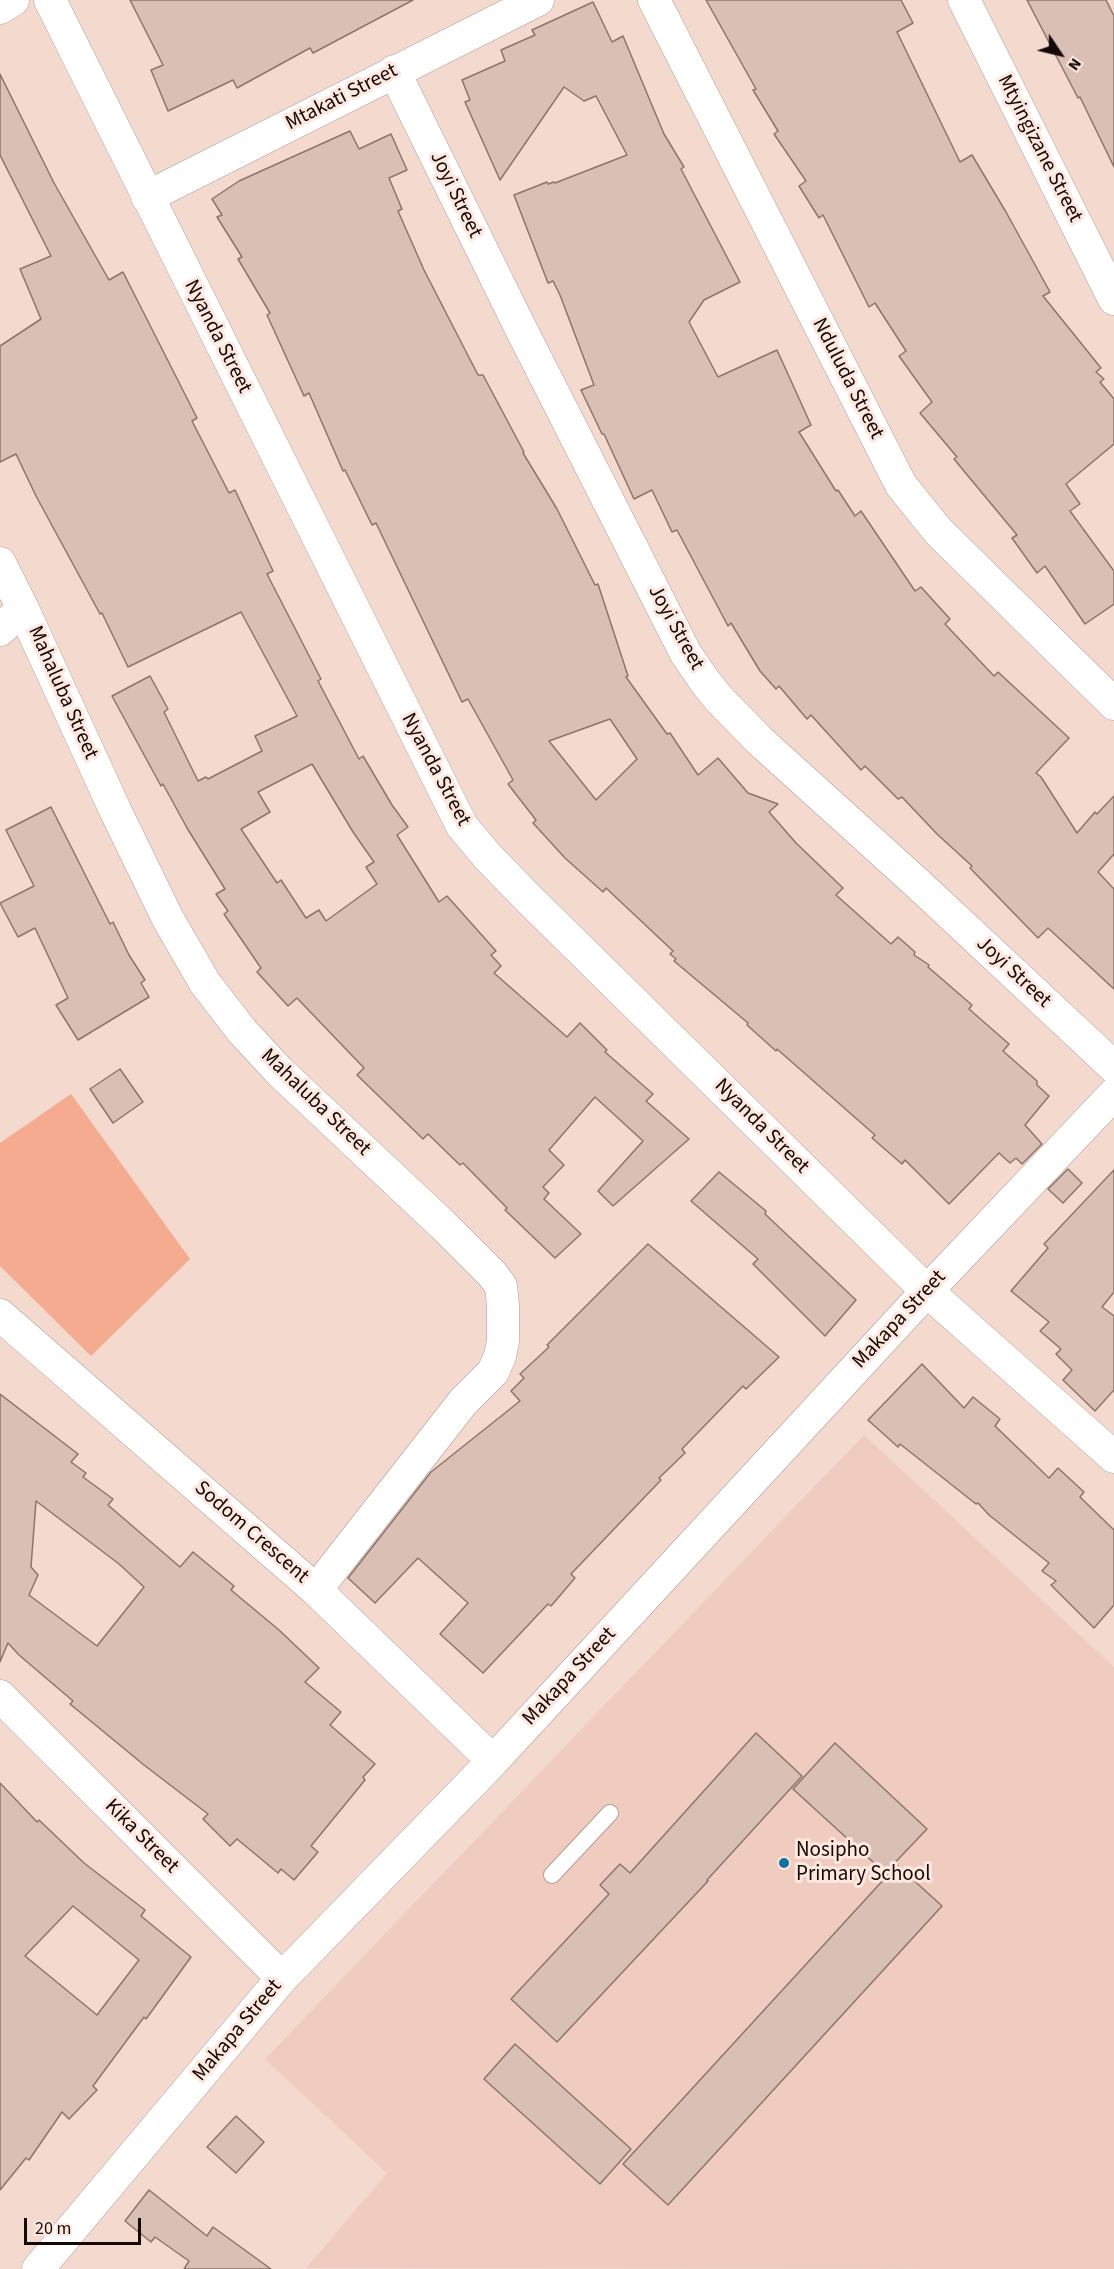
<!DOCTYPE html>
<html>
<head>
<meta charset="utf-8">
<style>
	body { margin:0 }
	#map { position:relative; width:1114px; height:2269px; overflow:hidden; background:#f4d9ce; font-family:"Source Sans 3",sans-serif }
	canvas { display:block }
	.north { position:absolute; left:1030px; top:24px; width:60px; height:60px; -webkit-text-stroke:4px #fde7df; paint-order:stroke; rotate:125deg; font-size:16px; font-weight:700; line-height:24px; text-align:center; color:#130a07 }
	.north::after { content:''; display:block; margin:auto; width:21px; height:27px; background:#130a07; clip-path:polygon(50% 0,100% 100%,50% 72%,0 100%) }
	.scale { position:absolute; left:24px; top:2218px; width:117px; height:27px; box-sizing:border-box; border:3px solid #130a07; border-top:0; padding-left:8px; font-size:18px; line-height:21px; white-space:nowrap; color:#130a07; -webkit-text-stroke:4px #fde7df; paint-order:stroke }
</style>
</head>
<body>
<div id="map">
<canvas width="1114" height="2269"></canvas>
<div class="north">N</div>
<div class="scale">20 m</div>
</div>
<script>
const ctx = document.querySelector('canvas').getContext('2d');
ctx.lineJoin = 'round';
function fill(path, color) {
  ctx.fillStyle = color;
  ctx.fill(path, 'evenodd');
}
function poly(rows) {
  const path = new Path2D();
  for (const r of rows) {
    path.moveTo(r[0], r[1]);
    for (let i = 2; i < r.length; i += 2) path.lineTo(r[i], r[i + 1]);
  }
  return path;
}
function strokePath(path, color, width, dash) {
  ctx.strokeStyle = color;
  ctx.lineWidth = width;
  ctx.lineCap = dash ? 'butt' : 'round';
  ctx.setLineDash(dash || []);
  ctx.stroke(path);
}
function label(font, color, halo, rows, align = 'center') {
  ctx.font = font + ' "Source Sans 3",sans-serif';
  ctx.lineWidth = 6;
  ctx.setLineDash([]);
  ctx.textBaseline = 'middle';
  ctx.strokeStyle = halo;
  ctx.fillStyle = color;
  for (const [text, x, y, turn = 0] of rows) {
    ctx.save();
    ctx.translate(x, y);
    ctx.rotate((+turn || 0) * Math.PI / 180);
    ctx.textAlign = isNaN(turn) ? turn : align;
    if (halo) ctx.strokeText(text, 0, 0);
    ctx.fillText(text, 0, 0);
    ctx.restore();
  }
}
fill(poly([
	[864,1435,1114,1667,1114,2269,306,2268,387,2173,265,2059]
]), '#efccbf');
fill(poly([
	[71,1094,190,1259,91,1356,0,1266,0,1143]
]), '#f4ab8f');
const building = poly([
	[130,0,413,0,313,53,310,48,237,88,233,80,168,111,151,70,163,65,130,0],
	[706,0,901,0,913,23,897,32,960,162,972,155,1006,212,1050,292,1043,296,1101,368,1096,372,1104,379,1100,382,1114,399,1114,444,1066,484,1080,504,1070,511,1114,571,1114,604,1085,624,1045,566,1037,573,1012,538,1017,535,954,459,957,457,920,413,932,402,899,356,906,351,875,303,869,307,823,215,819,218,799,186,806,181,774,134,778,131,753,90,756,89,706,0],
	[1027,0,1106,0,1114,16,1114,167,1080,97,1078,98,1027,0],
	[593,2,612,42,623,36,664,134,684,167,681,169,740,282,704,300,689,322,718,377,777,350,811,425,799,432,836,491,838,490,855,516,861,511,915,591,921,587,950,619,945,624,994,676,998,672,1069,738,1036,773,1041,777,1077,833,1095,812,1097,814,1114,796,1114,854,1098,872,1114,889,1114,989,1048,928,1038,938,970,868,972,866,937,834,902,797,898,799,865,766,861,770,811,715,807,719,779,686,776,689,760,671,731,623,728,626,677,530,672,532,652,490,634,499,604,434,602,434,581,390,594,385,560,295,553,281,548,283,514,195,547,182,548,184,554,182,555,183,627,155,596,96,584,101,564,87,500,180,465,102,470,100,462,80,505,61,501,50,535,35,532,30,593,2],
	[0,74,54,183,109,280,123,272,197,418,192,421,229,493,235,490,273,571,267,574,321,679,318,681,359,759,363,756,392,805,408,827,397,835,439,902,447,896,496,951,491,955,501,966,494,973,567,1037,580,1023,607,1050,605,1052,653,1094,646,1101,689,1139,613,1206,598,1191,643,1141,595,1097,549,1150,564,1165,543,1187,549,1193,544,1199,581,1234,555,1258,505,1210,507,1208,463,1163,460,1165,428,1134,423,1139,357,1075,364,1068,297,998,288,1006,257,972,261,968,224,914,228,911,216,894,225,889,187,828,163,784,161,786,112,696,150,676,168,709,164,712,198,781,206,777,208,779,262,751,255,736,297,716,241,612,128,667,102,613,100,614,36,496,16,454,0,462,0,346,41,319,20,269,51,256,0,155,0,74],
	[312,764,353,832,374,862,366,867,377,884,326,921,319,910,306,918,281,880,277,883,241,829,270,812,258,792,312,764],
	[350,131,359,149,391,134,407,170,389,178,402,209,398,211,424,270,478,375,483,375,524,452,523,453,557,509,595,585,598,584,628,676,626,677,667,734,670,733,698,775,718,758,748,793,778,804,769,812,796,843,843,888,836,895,891,944,898,937,915,952,914,955,929,965,928,967,972,1005,969,1009,1009,1044,1003,1051,1037,1081,1037,1085,1049,1096,1025,1125,1042,1144,1022,1164,1016,1158,1010,1163,999,1153,949,1204,905,1160,902,1164,872,1138,875,1135,777,1049,776,1051,747,1025,748,1023,674,961,676,959,670,954,673,951,606,888,603,892,565,858,533,823,536,820,508,784,513,780,468,699,462,702,376,523,372,525,345,470,343,471,309,393,304,396,267,315,270,313,238,259,242,257,217,217,222,215,212,199,239,181,350,131],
	[610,719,637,759,596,800,549,741,610,719],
	[51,807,110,924,113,922,129,955,145,980,141,983,149,997,78,1040,56,1005,68,998,35,928,18,937,0,903,34,886,6,830,51,807],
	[120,1069,143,1102,113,1123,90,1089,120,1069],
	[1068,1169,1082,1183,1063,1203,1048,1189,1068,1169],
	[1114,1170,1114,1292,1102,1307,1114,1316,1114,1390,1095,1411,1063,1380,1072,1370,1056,1354,1061,1349,1040,1331,1049,1322,1011,1291,1048,1248,1044,1244,1114,1170],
	[719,1172,766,1211,765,1214,856,1300,825,1336,753,1264,758,1259,691,1201,719,1172],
	[648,1244,779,1357,746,1389,743,1386,682,1449,685,1453,659,1478,661,1480,571,1574,575,1578,551,1606,548,1604,483,1673,440,1634,468,1603,418,1558,375,1603,348,1578,431,1472,520,1401,511,1391,524,1378,520,1374,549,1347,547,1345,648,1244],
	[922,1364,964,1408,973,1397,1000,1419,995,1426,1049,1478,1058,1468,1084,1492,1080,1497,1114,1530,1114,1605,1094,1628,1051,1585,1056,1581,1042,1571,1049,1563,989,1515,978,1503,976,1504,900,1444,898,1447,868,1420,922,1364],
	[0,1394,78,1454,71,1462,86,1473,83,1477,113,1499,108,1505,180,1567,193,1552,234,1586,231,1590,279,1630,319,1668,305,1682,341,1712,330,1725,375,1764,363,1777,365,1780,311,1846,318,1852,294,1880,281,1869,278,1873,237,1839,230,1846,203,1819,208,1814,144,1765,70,1704,73,1701,19,1655,8,1643,0,1662,0,1394],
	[36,1501,119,1564,144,1587,97,1646,29,1595,38,1575,31,1567,36,1501],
	[756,1733,802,1776,707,1880,708,1881,557,2042,511,1999,609,1894,600,1885,620,1864,630,1873,756,1733],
	[835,1743,927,1829,885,1873,793,1789,835,1743],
	[0,1783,37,1822,39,1820,84,1863,145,1910,141,1916,191,1957,146,2019,144,2017,93,2086,97,2090,69,2119,62,2112,29,2160,26,2158,0,2190,0,1783],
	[73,1906,139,1960,97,2015,25,1956,73,1906],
	[897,1865,942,1906,668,2205,623,2164,897,1865],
	[515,2044,631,2149,600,2184,484,2079,515,2044],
	[236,2116,264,2142,236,2173,207,2147,236,2116],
	[149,2190,207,2236,213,2227,271,2269,184,2269,189,2261,155,2237,151,2242,125,2221,149,2190]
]);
fill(building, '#dabfb5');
strokePath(building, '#8d756c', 1.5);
const service = poly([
	[552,1875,610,1813]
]);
const minor = poly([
	[50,0,462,826,488,857,530,900,927,1291,1114,1457],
	[654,0,901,485,938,531,1114,704],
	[964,0,1114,299],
	[0,8,13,0],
	[394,71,519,325,686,654,706,683,720,700,760,741,917,883,1114,1067],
	[147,197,538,0],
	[0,563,23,609,116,812,168,919,205,983,242,1031,279,1071,443,1225,492,1274,501,1286,503,1305,503,1341,500,1356,493,1372,463,1402,316,1590],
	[0,630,23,609],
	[0,1315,316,1590,493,1761],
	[0,1696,282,1978],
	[38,2269,282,1978,493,1761,927,1291,1114,1094]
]);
strokePath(service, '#b69d93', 18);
strokePath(minor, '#b69d93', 33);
strokePath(service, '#fff', 16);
strokePath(minor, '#fff', 32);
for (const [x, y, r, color] of [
	[784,1863,6,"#12719f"]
]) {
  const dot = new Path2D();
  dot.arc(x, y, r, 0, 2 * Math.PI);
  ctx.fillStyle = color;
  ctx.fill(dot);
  strokePath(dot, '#fde7df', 2);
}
label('21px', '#130a07', '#fde7df', [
	["Mtakati Street",342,98,-27],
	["Mtyingizane Street",1039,149,63],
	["Joyi Street",455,195,64],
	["Nyanda Street",217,337,63],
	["Nduluda Street",847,379,63],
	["Joyi Street",675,628,61],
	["Mahaluba Street",62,693,66],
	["Nyanda Street",435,770,62],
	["Joyi Street",1013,973,43],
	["Mahaluba Street",315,1103,44],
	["Nyanda Street",761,1127,45],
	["Makapa Street",900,1320,-47],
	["Sodom Crescent",251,1533,41],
	["Makapa Street",570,1677,-47],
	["Kika Street",141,1837,45],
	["Makapa Street",238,2031,-50]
]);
label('21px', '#130a07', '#fde7df', [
	["Nosipho",796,1851],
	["Primary School",796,1875]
], 'left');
</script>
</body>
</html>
